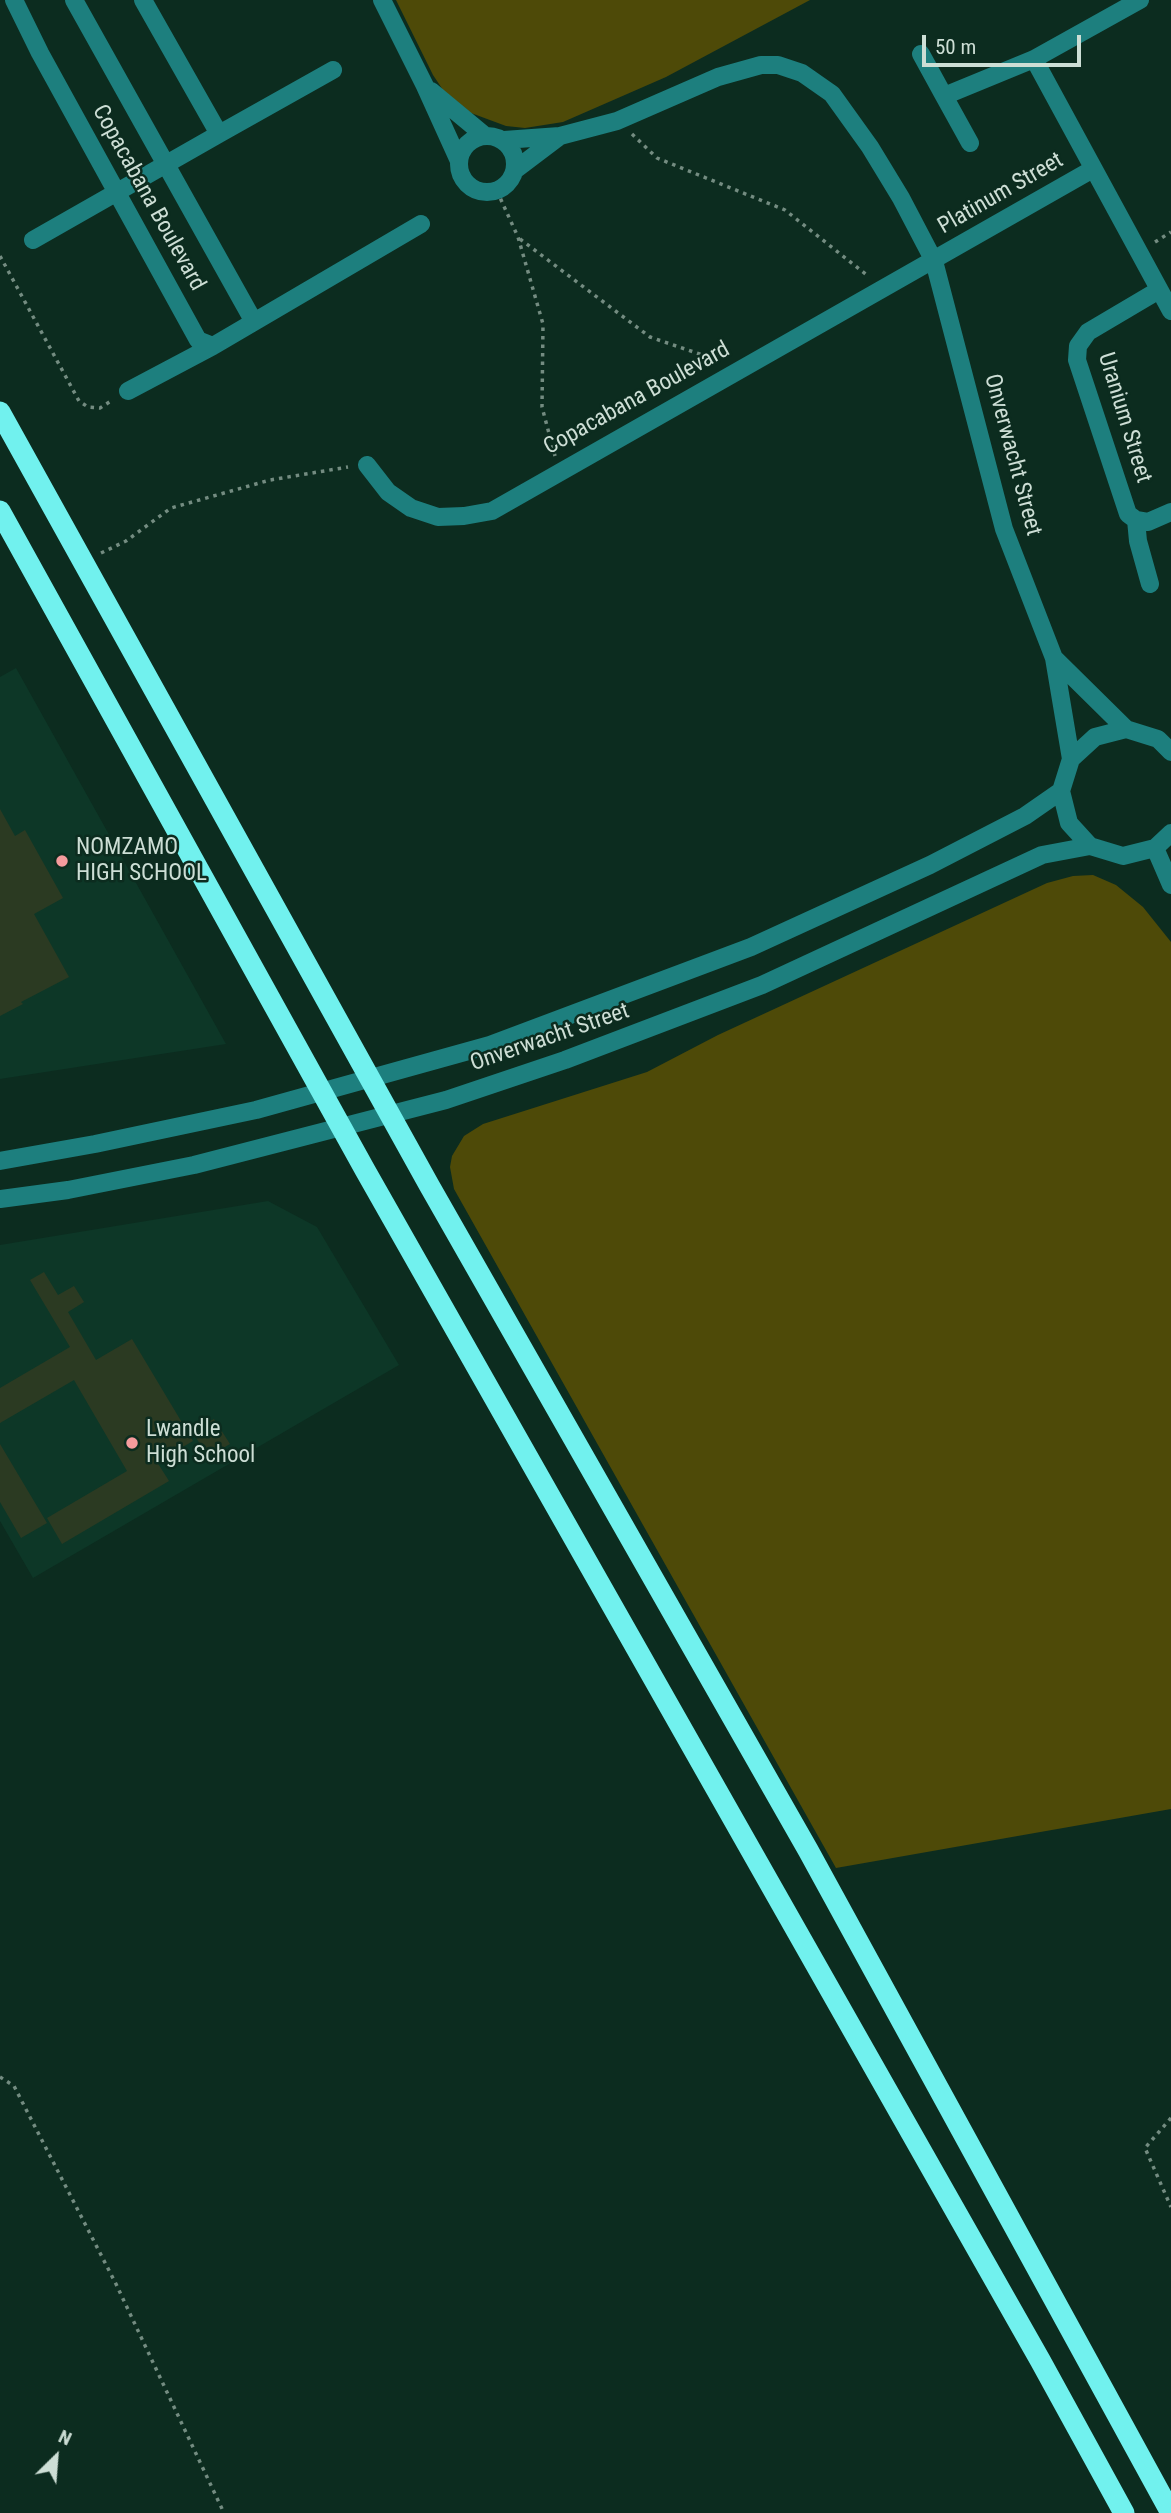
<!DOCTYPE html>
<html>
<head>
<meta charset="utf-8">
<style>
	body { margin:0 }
	#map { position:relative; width:1171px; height:2513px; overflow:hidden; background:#0c2c1f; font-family:"Roboto Condensed",sans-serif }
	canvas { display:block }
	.north { position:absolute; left:21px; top:2422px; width:70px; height:70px; -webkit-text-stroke:5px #0c2c1f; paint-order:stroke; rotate:25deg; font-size:19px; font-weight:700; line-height:28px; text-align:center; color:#cdded5 }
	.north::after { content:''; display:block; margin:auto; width:24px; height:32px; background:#cdded5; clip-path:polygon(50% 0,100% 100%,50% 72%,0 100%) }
	.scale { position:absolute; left:922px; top:35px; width:159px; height:32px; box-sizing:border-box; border:4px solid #cdded5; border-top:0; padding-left:9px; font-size:21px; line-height:24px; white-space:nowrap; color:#cdded5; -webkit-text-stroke:5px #0c2c1f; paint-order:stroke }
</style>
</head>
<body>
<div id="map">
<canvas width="1171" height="2513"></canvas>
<div class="north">N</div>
<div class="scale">50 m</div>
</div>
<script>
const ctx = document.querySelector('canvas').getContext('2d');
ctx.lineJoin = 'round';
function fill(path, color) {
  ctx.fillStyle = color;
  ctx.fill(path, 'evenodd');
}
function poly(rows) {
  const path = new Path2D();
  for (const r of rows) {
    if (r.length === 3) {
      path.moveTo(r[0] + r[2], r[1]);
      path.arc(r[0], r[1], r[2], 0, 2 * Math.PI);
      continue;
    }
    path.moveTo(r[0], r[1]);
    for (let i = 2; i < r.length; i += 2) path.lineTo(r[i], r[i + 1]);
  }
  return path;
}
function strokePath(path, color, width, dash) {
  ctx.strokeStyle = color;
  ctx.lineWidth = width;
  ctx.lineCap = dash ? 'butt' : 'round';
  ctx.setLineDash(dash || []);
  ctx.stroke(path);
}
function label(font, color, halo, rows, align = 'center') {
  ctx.font = font + ' "Roboto Condensed",sans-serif';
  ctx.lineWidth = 5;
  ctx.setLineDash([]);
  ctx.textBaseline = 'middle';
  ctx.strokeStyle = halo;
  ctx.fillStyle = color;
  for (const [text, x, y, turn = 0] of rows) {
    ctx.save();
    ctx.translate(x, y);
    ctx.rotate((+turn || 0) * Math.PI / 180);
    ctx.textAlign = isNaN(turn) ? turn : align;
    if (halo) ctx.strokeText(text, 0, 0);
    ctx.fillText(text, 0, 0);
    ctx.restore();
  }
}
fill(poly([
	[16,668,226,1044,0,1079,0,677],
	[268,1201,317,1227,399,1365,33,1578,0,1521,0,1245]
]), '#0d3727');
fill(poly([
	[396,0,810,0,666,77,563,122,525,128,506,126,471,113,443,90,433,75],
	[1093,875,1116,885,1143,907,1171,942,1171,1809,836,1868,454,1189,450,1167,452,1156,464,1136,483,1124,647,1072,718,1035,1047,883,1073,876]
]), '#4e4a08');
fill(poly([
	[0,809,15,836,25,830,63,898,34,914,69,977,21,1002,23,1004,0,1016],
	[44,1272,58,1295,74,1286,84,1302,68,1312,96,1360,132,1339,193,1441,157,1462,169,1481,62,1544,47,1518,127,1471,74,1380,0,1423,0,1388,70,1347,30,1280],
	[214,1419,230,1444,208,1457,192,1431],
	[0,1444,47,1523,21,1538,0,1502]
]), '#2b3a22');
strokePath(poly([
	[632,134,657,158,785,210,868,276],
	[497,191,518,237,543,324,542,407,555,456],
	[520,239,650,337,717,360],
	[1155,242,1171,232],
	[0,256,79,401,88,407,100,408,111,401],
	[101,553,126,541,171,508,270,480,348,467],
	[0,2077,14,2086,116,2284,224,2513],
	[1171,2118,1145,2148,1171,2207]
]), '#748c81', 3.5, [3.5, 5]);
strokePath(poly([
	[14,0,40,53,198,340,213,346,421,224],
	[74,0,254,322],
	[382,0,425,86,459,161],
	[921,54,944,96,1034,59,1140,0],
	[1034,59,1171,311],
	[431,91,484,135],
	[944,96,970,143],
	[219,134,333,70],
	[487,164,28],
	[504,140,560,136,617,121,718,77,761,65,778,65,802,73,832,94,870,147,901,198,934,261,1004,529,1054,658,1071,759],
	[515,170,560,136],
	[33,240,219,134,143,0],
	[1159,290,1088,332,1078,346,1077,360,1128,514,1136,520,1148,522,1171,512],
	[128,391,213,346],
	[367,465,388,492,411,508,438,517,464,516,492,511,1093,169],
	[1136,520,1138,541,1150,584],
	[1054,658,1126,729],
	[1171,752,1158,739,1126,729,1095,737,1071,759,1061,791,1069,823,1090,846,1123,856,1155,848,1171,833],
	[1155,848,1171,885],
	[0,1161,95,1144,256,1110,490,1045,751,947,930,865,1025,816,1061,791],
	[0,1199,68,1190,194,1165,446,1100,565,1060,762,985,1042,855,1090,846]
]), '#1d7f7e', 18);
strokePath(poly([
	[0,412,429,1185,808,1850,1171,2513],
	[0,511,365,1170,1040,2360,1124,2513]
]), '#71f1ee', 21);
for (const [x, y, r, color] of [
	[62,861,7,"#f59b9d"],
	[132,1443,7,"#f59b9d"]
]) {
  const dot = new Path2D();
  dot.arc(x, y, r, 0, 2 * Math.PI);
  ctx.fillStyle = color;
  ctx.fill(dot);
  strokePath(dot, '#0c2c1f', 2.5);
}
label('23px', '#cdded5', '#0c2c1f', [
	["Platinum Street",1001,194,-30],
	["Copacabana Boulevard",148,198,61],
	["Copacabana Boulevard",637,399,-29],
	["Uranium Street",1124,418,73],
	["Onverwacht Street",1012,455,75],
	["Onverwacht Street",550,1038,-19]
]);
label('23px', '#cdded5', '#0c2c1f', [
	["NOMZAMO",76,848],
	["HIGH SCHOOL",76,874],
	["Lwandle",146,1430],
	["High School",146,1456]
], 'left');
</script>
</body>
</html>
